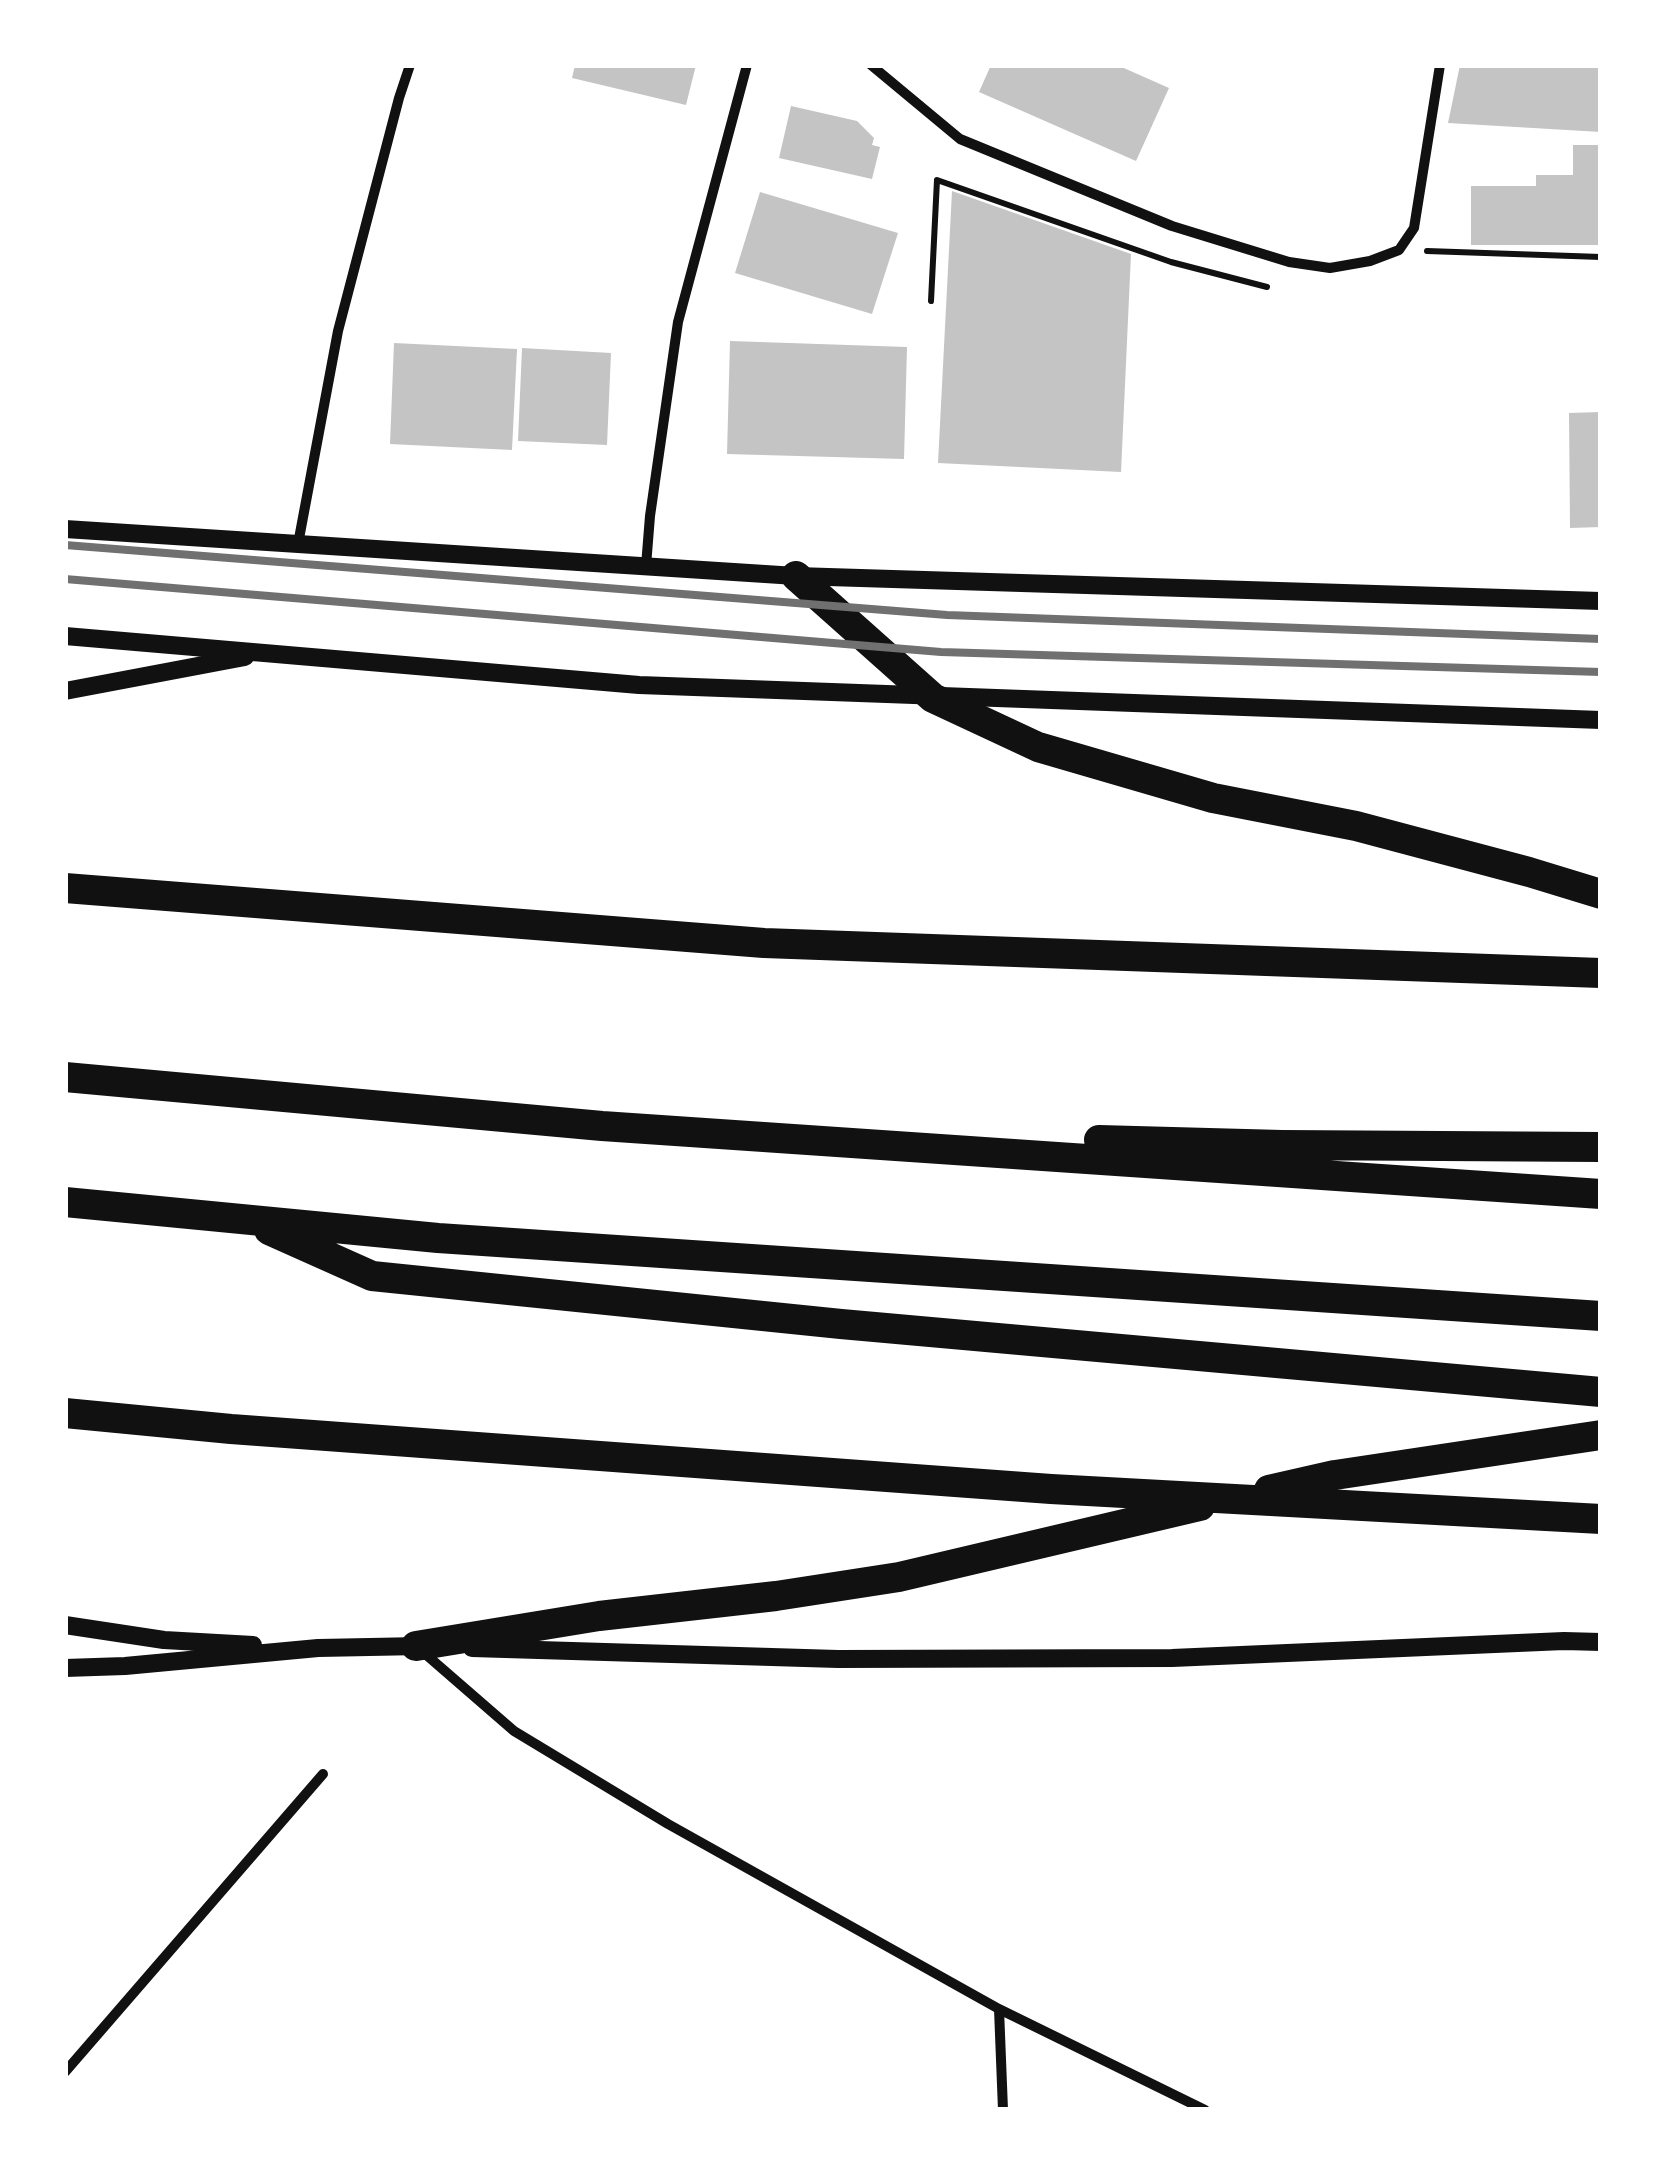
<!DOCTYPE html>
<html>
<head>
<meta charset="utf-8">
<style>
	body { margin:0 }
	#map { position:relative; width:1666px; height:2175px; overflow:hidden; background:#fff; font-family:"Alegreya Sans",sans-serif }
	canvas { display:block }
	.frame { position:absolute; inset:0; border:68px solid #fff; pointer-events:none }
</style>
</head>
<body>
<div id="map">
<canvas width="1666" height="2175"></canvas>
<div class="frame"></div>
</div>
<script>
const ctx = document.querySelector('canvas').getContext('2d');
ctx.lineJoin = 'round';
function fill(path, color) {
  ctx.fillStyle = color;
  ctx.fill(path, 'evenodd');
}
function poly(rows) {
  const path = new Path2D();
  for (const r of rows) {
    path.moveTo(r[0], r[1]);
    for (let i = 2; i < r.length; i += 2) path.lineTo(r[i], r[i + 1]);
  }
  return path;
}
function strokePath(path, color, width, dash) {
  ctx.strokeStyle = color;
  ctx.lineWidth = width;
  ctx.lineCap = dash ? 'butt' : 'round';
  ctx.setLineDash(dash || []);
  ctx.stroke(path);
}
fill(poly([
	[575,65,696,65,686,105,572,78],
	[991,65,1117,65,1169,88,1136,161,979,92],
	[1460,65,1601,65,1601,132,1448,123],
	[791,106,857,121,874,138,872,145,880,147,872,179,779,158],
	[1573,145,1601,145,1601,245,1471,245,1471,186,1536,186,1536,175,1573,175],
	[952,191,1131,254,1121,472,938,463],
	[760,192,898,233,872,314,735,273],
	[730,341,907,347,904,459,727,454],
	[394,343,517,349,512,450,390,444],
	[522,348,611,353,607,445,518,441],
	[1601,412,1601,527,1570,528,1569,413]
]), '#c4c4c4');
strokePath(poly([
	[1427,251,1601,257],
	[931,301,937,180,1171,262,1267,287]
]), '#111', 6);
strokePath(poly([
	[871,65,960,139,1172,226,1289,262,1330,268,1370,261,1399,250,1414,228,1440,65],
	[298,544,338,331,399,98,410,65],
	[646,566,650,516,678,322,747,65],
	[423,1652,514,1731,668,1824,999,2009,1205,2110],
	[999,2009,1003,2110],
	[65,2072,323,1774]
]), '#111', 10);
strokePath(poly([
	[65,529,796,576,1601,601],
	[65,636,639,685,1601,720],
	[65,691,245,657],
	[65,1625,164,1640,253,1645],
	[472,1648,838,1659,1172,1658,1564,1641,1601,1642],
	[65,1668,125,1666,318,1648,421,1646]
]), '#111', 18);
strokePath(poly([
	[796,576,933,698,1038,747,1213,798,1356,826,1529,872,1601,894],
	[65,888,764,943,1601,973],
	[65,1077,602,1126,1601,1194],
	[1099,1140,1282,1145,1601,1147],
	[65,1202,438,1238,1601,1316],
	[269,1230,372,1276,841,1324,1601,1392],
	[65,1413,231,1429,1051,1489,1601,1519],
	[1269,1490,1335,1475,1601,1435],
	[416,1646,599,1616,776,1596,899,1577,1200,1506]
]), '#111', 30);
strokePath(poly([
	[65,545,947,615,1601,639],
	[65,579,941,652,1601,672]
]), '#707070', 8);
</script>
</body>
</html>
